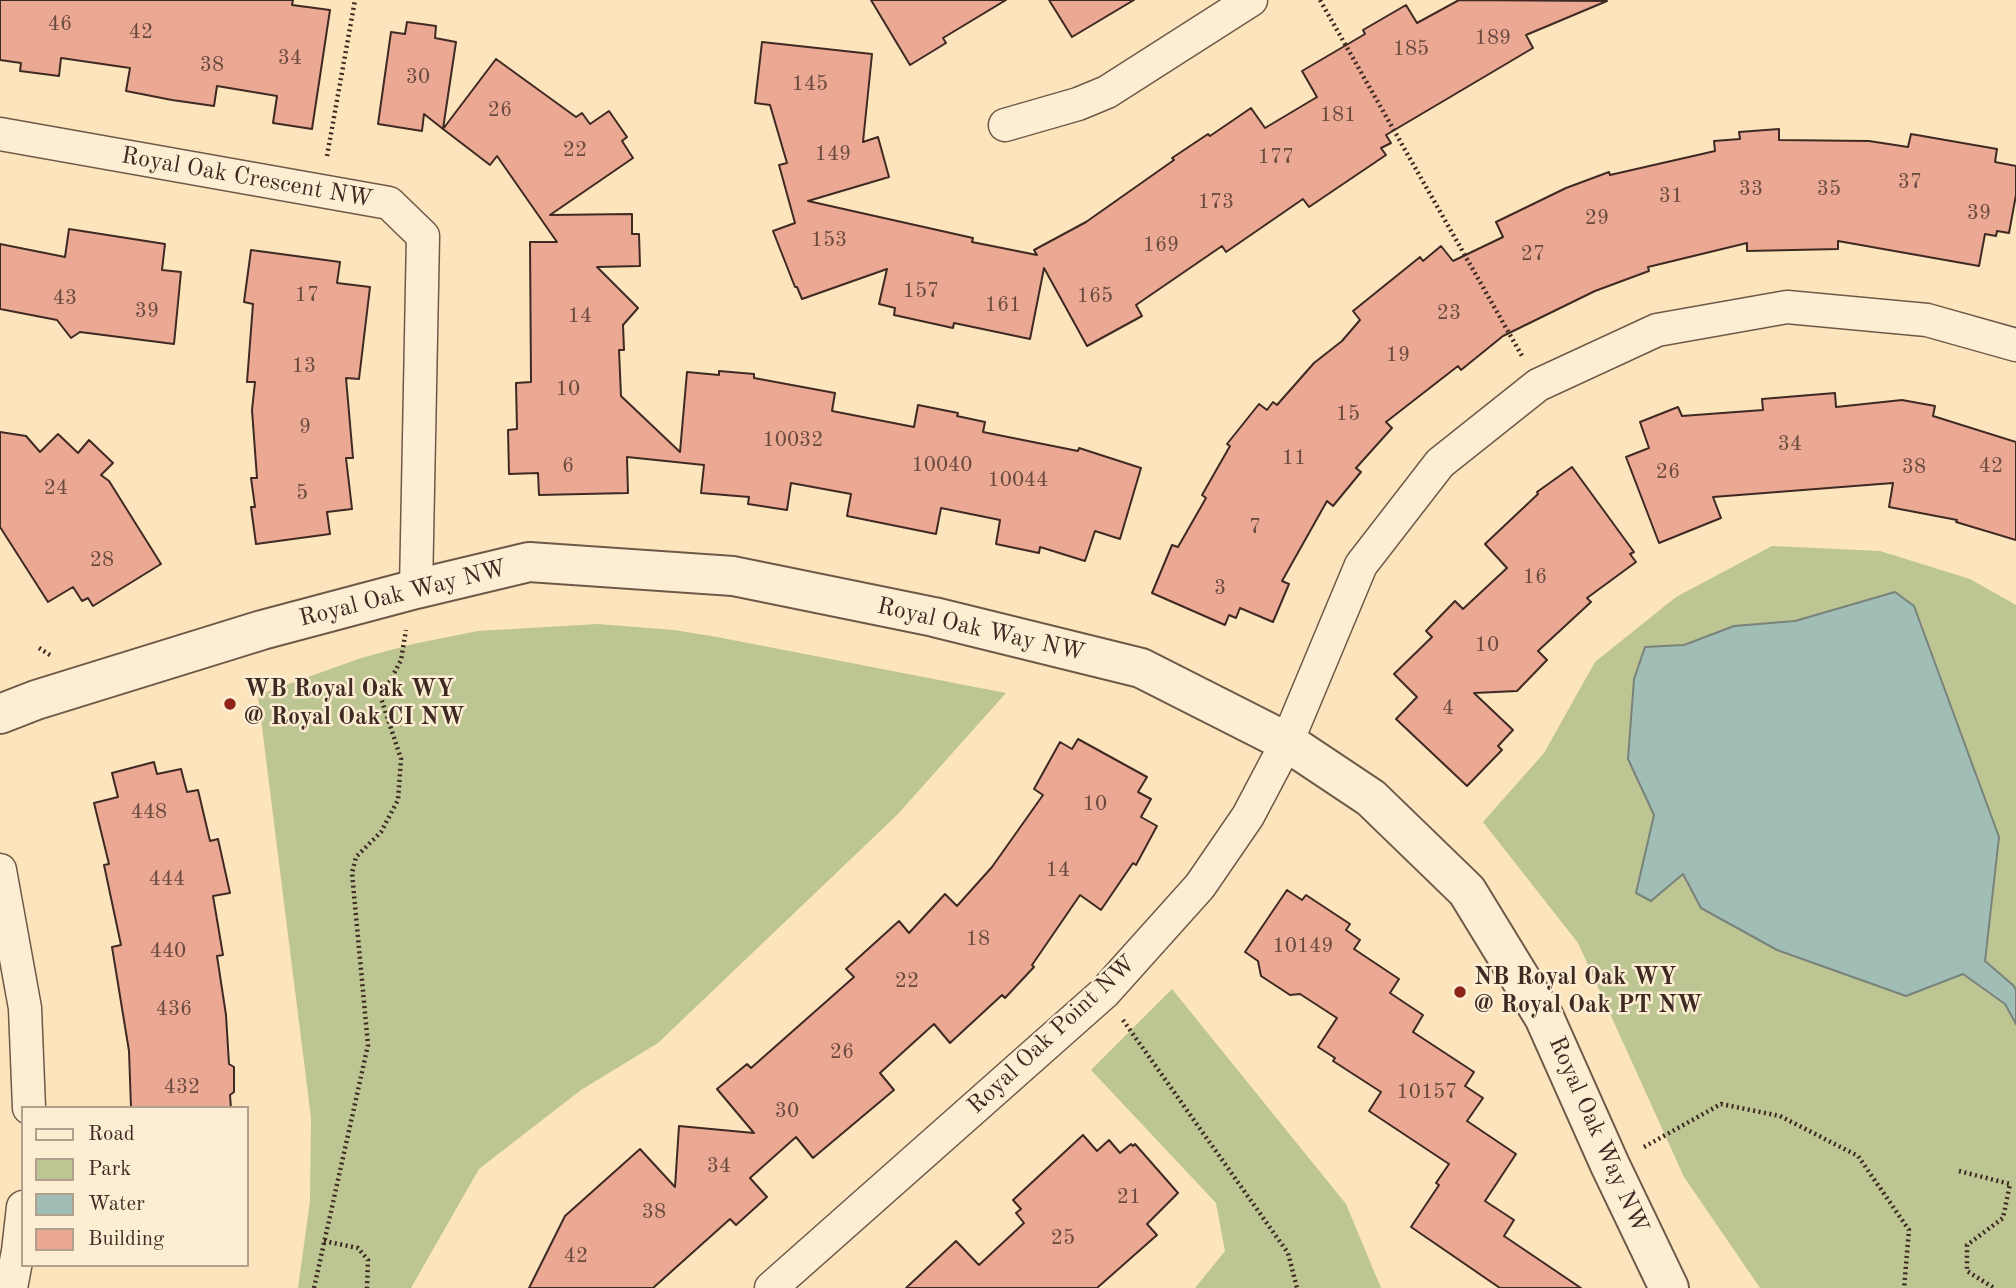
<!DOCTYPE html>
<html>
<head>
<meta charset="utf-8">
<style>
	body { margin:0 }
	#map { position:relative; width:2016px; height:1288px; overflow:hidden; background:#fce5bc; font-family:"Old Standard TT",serif }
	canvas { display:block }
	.legend { position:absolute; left:21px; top:1106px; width:228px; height:161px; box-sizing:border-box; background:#fdeed3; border:2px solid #b1a08d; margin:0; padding:9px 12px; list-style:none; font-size:21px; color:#3e2a23 }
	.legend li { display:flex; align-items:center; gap:14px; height:35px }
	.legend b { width:35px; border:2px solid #b1a08d }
</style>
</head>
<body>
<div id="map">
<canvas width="2016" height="1288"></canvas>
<ul class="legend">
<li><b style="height:9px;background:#fdeed3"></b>Road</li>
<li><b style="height:19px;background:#bdc592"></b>Park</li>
<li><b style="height:19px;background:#a0beb5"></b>Water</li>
<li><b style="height:19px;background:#eba893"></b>Building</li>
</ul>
</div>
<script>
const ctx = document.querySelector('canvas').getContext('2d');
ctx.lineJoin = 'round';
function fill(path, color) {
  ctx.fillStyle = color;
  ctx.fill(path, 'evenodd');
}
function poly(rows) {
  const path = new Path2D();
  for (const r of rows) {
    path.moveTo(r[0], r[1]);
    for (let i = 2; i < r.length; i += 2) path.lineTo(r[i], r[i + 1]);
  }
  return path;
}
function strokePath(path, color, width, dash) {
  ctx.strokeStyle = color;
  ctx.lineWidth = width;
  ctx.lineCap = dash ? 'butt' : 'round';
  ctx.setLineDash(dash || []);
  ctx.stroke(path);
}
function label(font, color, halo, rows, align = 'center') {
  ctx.font = font + ' "Old Standard TT",serif';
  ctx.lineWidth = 5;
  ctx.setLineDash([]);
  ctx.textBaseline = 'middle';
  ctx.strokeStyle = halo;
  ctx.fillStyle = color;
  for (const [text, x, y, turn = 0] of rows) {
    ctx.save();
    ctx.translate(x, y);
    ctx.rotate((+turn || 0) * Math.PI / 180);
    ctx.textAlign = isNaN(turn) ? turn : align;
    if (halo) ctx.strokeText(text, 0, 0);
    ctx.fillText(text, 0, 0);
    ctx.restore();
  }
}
fill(poly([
	[1772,546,1880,551,1970,579,2016,605,2016,1288,1760,1288,1684,1177,1578,943,1483,822,1544,753,1595,662,1676,597],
	[598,624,674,630,717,637,1006,693,897,815,658,1043,581,1090,479,1169,411,1288,298,1288,310,1201,311,1118,258,695,361,658,413,644,478,631],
	[1172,989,1346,1204,1381,1288,1195,1288,1225,1251,1216,1203,1091,1070]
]), '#bdc592');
const water = poly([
	[1895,592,1914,606,1999,837,1985,961,2014,986,2016,990,2016,1024,2005,1004,1963,974,1906,996,1777,950,1701,908,1683,874,1651,901,1636,893,1654,815,1628,759,1634,679,1645,647,1684,645,1734,626,1795,621,1895,592]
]);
fill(water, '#a0beb5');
strokePath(water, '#79837b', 2);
const building = poly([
	[0,0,293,0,292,5,330,10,312,129,273,123,277,96,217,86,214,106,172,100,126,91,130,68,61,58,59,76,20,71,21,63,0,60,0,0],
	[871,0,1006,0,943,38,946,43,910,65,871,0],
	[1049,0,1134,0,1072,37,1049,0],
	[1459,0,1607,1,1526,35,1533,48,1386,135,1391,143,1381,148,1386,155,1309,207,1303,199,1226,252,1222,246,1136,305,1142,316,1087,346,1044,268,1030,339,954,323,953,328,894,315,895,308,879,304,887,269,802,299,797,287,795,287,773,231,795,223,779,165,787,163,770,105,755,103,762,42,872,54,863,142,878,137,889,177,808,201,973,238,972,242,1037,255,1034,250,1086,222,1174,160,1172,158,1208,134,1210,136,1251,108,1265,128,1317,97,1302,71,1365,34,1363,30,1406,5,1417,23,1459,0],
	[407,22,436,26,435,38,456,42,443,129,424,114,422,131,378,124,391,32,405,34,407,22],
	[496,59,576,117,582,113,590,124,609,111,627,137,622,141,633,158,550,215,632,214,632,234,639,234,640,266,597,267,638,308,623,325,624,350,619,350,621,396,680,452,687,372,719,375,719,371,754,374,754,378,835,393,832,411,914,427,918,405,958,413,957,416,985,422,983,432,1078,451,1079,448,1141,468,1120,539,1095,531,1085,561,1040,547,1039,553,996,544,1000,520,941,508,936,534,847,516,851,494,791,483,787,510,748,504,749,497,701,493,704,465,627,457,628,493,539,495,538,473,509,474,508,430,517,429,516,383,531,382,530,242,557,242,497,156,490,165,443,129,496,59],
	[1779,129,1779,140,1869,141,1908,147,1911,134,1997,149,1995,162,2016,166,2016,195,2009,233,1997,231,1996,236,1985,234,1979,266,1838,241,1838,249,1747,251,1747,243,1648,267,1649,271,1595,291,1503,336,1461,370,1458,366,1386,422,1392,428,1356,468,1361,472,1333,506,1327,501,1282,581,1289,584,1273,622,1240,608,1236,618,1229,615,1225,625,1152,593,1172,545,1178,547,1206,498,1202,495,1230,446,1227,444,1259,404,1267,410,1273,402,1277,405,1314,363,1342,341,1360,320,1353,311,1420,257,1423,261,1441,246,1453,261,1503,237,1496,222,1566,188,1609,172,1610,175,1715,151,1714,141,1740,139,1739,132,1779,129],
	[69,229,165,244,162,270,181,272,174,344,80,332,71,338,57,320,0,309,0,244,65,257,69,229],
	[251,250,340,262,337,283,370,287,359,379,346,378,353,458,346,458,352,509,327,512,330,534,256,544,251,507,255,507,251,478,257,478,252,410,255,382,247,382,253,304,244,302,251,250],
	[1835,393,1836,407,1902,400,1935,406,1933,416,2016,442,2016,540,1956,522,1957,520,1889,507,1893,483,1713,497,1721,518,1659,543,1626,457,1649,448,1640,422,1678,407,1682,416,1763,410,1762,399,1835,393],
	[0,432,26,436,40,452,58,434,78,453,89,440,113,463,101,475,109,481,161,564,93,606,88,598,82,601,73,587,48,602,0,527,0,432],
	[1572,467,1634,552,1630,554,1636,562,1587,598,1591,602,1538,651,1547,660,1517,691,1474,693,1513,730,1498,746,1502,750,1467,786,1396,719,1417,697,1394,674,1432,637,1426,631,1455,601,1463,609,1507,568,1485,544,1538,494,1537,492,1572,467],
	[1078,739,1147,777,1138,792,1151,799,1141,817,1157,826,1136,865,1133,863,1101,910,1080,895,1032,965,1034,967,1005,998,1002,995,950,1043,934,1024,880,1073,894,1090,813,1158,796,1137,750,1178,767,1197,736,1225,730,1219,653,1288,529,1288,565,1216,640,1149,675,1187,679,1126,754,1133,717,1089,747,1064,751,1068,854,977,846,969,899,921,909,933,945,894,957,906,992,867,1043,795,1034,789,1060,742,1072,749,1078,739],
	[154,762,157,774,181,769,187,792,198,790,210,841,218,839,230,893,213,896,223,955,217,956,226,1015,229,1064,234,1067,234,1092,230,1095,231,1108,131,1108,129,1051,112,947,121,945,104,865,109,864,94,803,118,797,112,773,154,762],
	[1287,890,1302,900,1306,895,1350,924,1346,930,1360,940,1354,949,1399,979,1390,993,1423,1015,1413,1032,1474,1072,1465,1086,1483,1098,1467,1121,1516,1154,1485,1201,1514,1220,1504,1236,1581,1288,1500,1288,1411,1227,1439,1185,1436,1183,1449,1164,1369,1111,1381,1092,1333,1061,1335,1058,1318,1047,1337,1018,1300,994,1290,995,1261,976,1258,961,1245,952,1287,890],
	[1083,1135,1097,1151,1109,1140,1120,1153,1131,1144,1133,1146,1135,1144,1178,1193,1147,1224,1157,1235,1097,1288,906,1288,956,1241,979,1265,1024,1223,1016,1213,1021,1209,1013,1200,1083,1135]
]);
fill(building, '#eba893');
strokePath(building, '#3e2a23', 2);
const minor = poly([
	[1005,125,1078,104,1107,92,1251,0],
	[0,134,389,203,423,236,416,589],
	[0,870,25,1008,29,1108],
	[11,1288,18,1251,23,1207],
	[771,1288,1104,993,1200,886,1248,816,1287,742,1361,565,1440,463,1538,385,1657,330,1787,307,1927,320,2016,345]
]);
const tertiary = poly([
	[0,714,36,700,262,630,416,589,529,562,733,576,934,617,1141,668,1287,742,1371,798,1467,891,1544,1017,1610,1165,1669,1288]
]);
strokePath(minor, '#6e5949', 35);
strokePath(tertiary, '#6e5949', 42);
strokePath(poly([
	[1320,0,1522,356],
	[327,156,355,0],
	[39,648,50,655],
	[1123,1020,1288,1253,1297,1288],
	[1644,1147,1721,1104,1780,1116,1858,1156,1909,1230,1904,1288],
	[1959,1171,2010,1184,2003,1218,1967,1245,1967,1271,1994,1288],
	[324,1241,358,1248,368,1260,367,1288],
	[314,1288,368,1045,352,873,356,857,381,832,398,800,401,759,381,698,401,660,406,630]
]), '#3e2a23', 4.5, [2, 3.5]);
strokePath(minor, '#fdeed3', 32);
strokePath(tertiary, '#fdeed3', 38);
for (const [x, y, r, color] of [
	[230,704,7,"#8f2418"],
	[1460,992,7,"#8f2418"]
]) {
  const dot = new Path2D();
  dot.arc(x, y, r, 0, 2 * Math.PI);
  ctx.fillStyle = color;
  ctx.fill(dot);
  strokePath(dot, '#fdeed3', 2.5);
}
label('21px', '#694a3f', null, [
	["46",60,24],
	["42",141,32],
	["189",1493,38],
	["185",1411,49],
	["34",290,58],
	["38",212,65],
	["30",418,77],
	["145",810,84],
	["26",500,110],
	["181",1338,115],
	["22",575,150],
	["149",833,154],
	["177",1276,157],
	["37",1910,182],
	["33",1751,189],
	["35",1829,189],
	["31",1671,196],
	["173",1216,202],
	["39",1979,213],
	["29",1597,218],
	["153",829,240],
	["169",1161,245],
	["27",1533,254],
	["157",921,291],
	["17",307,295],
	["165",1095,296],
	["43",65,298],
	["161",1003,305],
	["39",147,311],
	["23",1449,313],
	["14",580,316],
	["19",1398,355],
	["13",304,366],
	["10",568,389],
	["15",1348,414],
	["9",305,427],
	["10032",793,440],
	["34",1790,444],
	["11",1294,458],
	["10040",942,465],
	["6",568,466],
	["42",1991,466],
	["38",1914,467],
	["26",1668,472],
	["10044",1018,480],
	["24",56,488],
	["5",302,493],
	["7",1255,527],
	["28",102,560],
	["16",1535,577],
	["3",1220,588],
	["10",1487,645],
	["4",1448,708],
	["10",1095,804],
	["448",149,812],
	["14",1058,870],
	["444",167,879],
	["18",978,939],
	["10149",1303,946],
	["440",168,951],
	["22",907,981],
	["436",174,1009],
	["26",842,1052],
	["432",182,1087],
	["10157",1427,1092],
	["30",787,1111],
	["34",719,1166],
	["21",1129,1197],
	["38",654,1212],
	["25",1063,1238],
	["42",576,1256]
]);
label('24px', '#3e2a23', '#fdeed3', [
	["Royal Oak Crescent NW",247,178,10],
	["Royal Oak Way NW",403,594,-14],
	["Royal Oak Way NW",981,630,13],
	["Royal Oak Point NW",1052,1035,-43],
	["Royal Oak Way NW",1598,1135,66]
]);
label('bold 24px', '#3e2a23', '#fdeed3', [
	["WB Royal Oak WY",244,690],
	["@ Royal Oak CI NW",244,718],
	["NB Royal Oak WY",1474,978],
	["@ Royal Oak PT NW",1474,1006]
], 'left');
</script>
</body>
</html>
